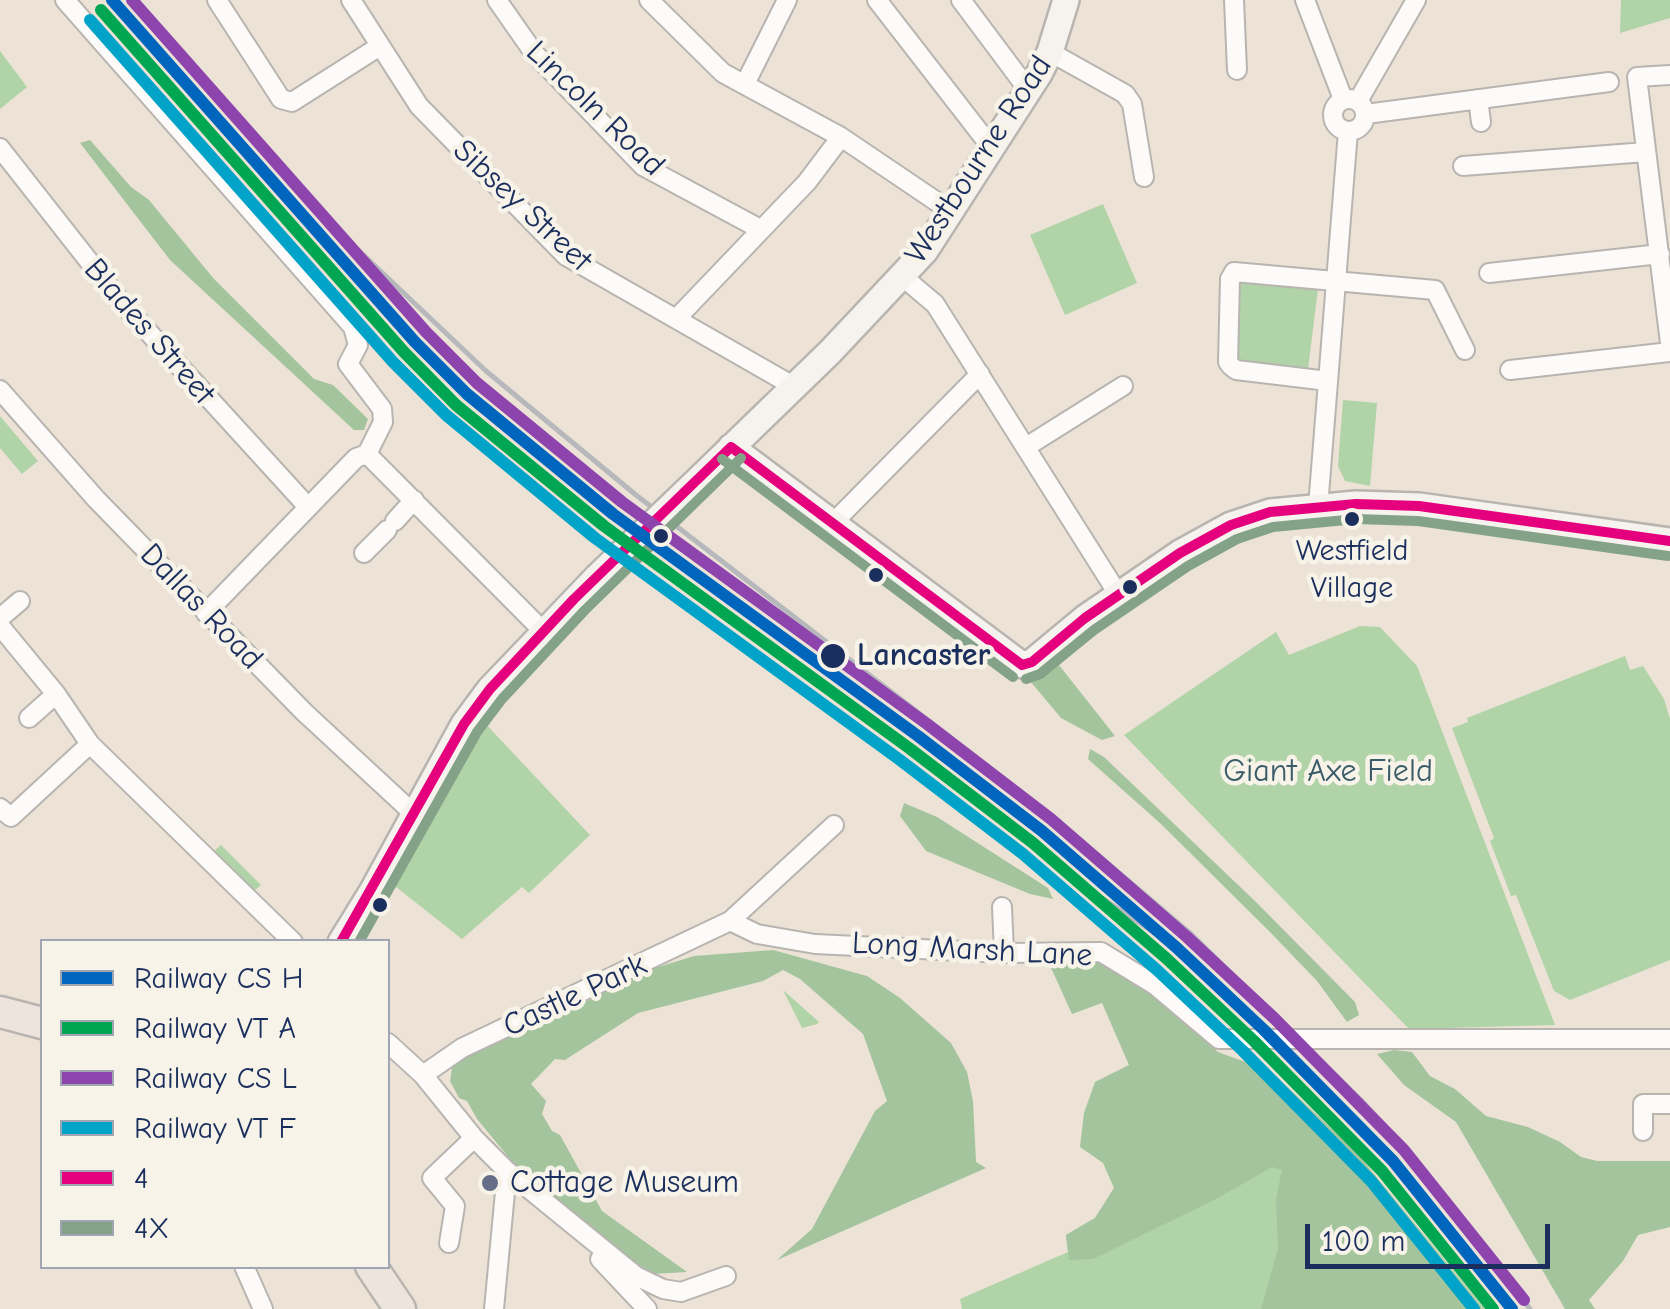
<!DOCTYPE html>
<html>
<head>
<meta charset="utf-8">
<style>
	body { margin:0 }
	#map { position:relative; width:1670px; height:1309px; overflow:hidden; background:#ece3d6; font-family:"Comic Neue",sans-serif }
	canvas { display:block }
	.legend { position:absolute; left:40px; top:939px; width:350px; height:330px; box-sizing:border-box; background:#f7f3e8; border:2px solid #9fa5b1; margin:0; padding:12px 18px; list-style:none; font-size:30px; color:#1b2f5e }
	.legend li { display:flex; align-items:center; gap:20px; height:50px }
	.legend b { width:50px; border:2px solid #9fa5b1 }
	.scale { position:absolute; left:1305px; top:1224px; width:245px; height:45px; box-sizing:border-box; border:5px solid #1b2f5e; border-top:0; padding-left:12px; font-size:30px; line-height:35px; white-space:nowrap; color:#1b2f5e; -webkit-text-stroke:8px #f7f3e8; paint-order:stroke }
</style>
</head>
<body>
<div id="map">
<canvas width="1670" height="1309"></canvas>
<ul class="legend">
<li><b style="height:12px;background:#0065bd"></b>Railway CS H</li>
<li><b style="height:12px;background:#00a651"></b>Railway VT A</li>
<li><b style="height:12px;background:#8e44ad"></b>Railway CS L</li>
<li><b style="height:12px;background:#01a3c8"></b>Railway VT F</li>
<li><b style="height:12px;background:#e5007d"></b>4</li>
<li><b style="height:12px;background:#83a287"></b>4X</li>
</ul>
<div class="scale">100 m</div>
</div>
<script>
const ctx = document.querySelector('canvas').getContext('2d');
ctx.lineJoin = 'round';
function fill(path, color) {
  ctx.fillStyle = color;
  ctx.fill(path, 'evenodd');
}
function poly(rows) {
  const path = new Path2D();
  for (const r of rows) {
    if (r.length === 3) {
      path.moveTo(r[0] + r[2], r[1]);
      path.arc(r[0], r[1], r[2], 0, 2 * Math.PI);
      continue;
    }
    path.moveTo(r[0], r[1]);
    for (let i = 2; i < r.length; i += 2) path.lineTo(r[i], r[i + 1]);
  }
  return path;
}
function strokePath(path, color, width, dash) {
  ctx.strokeStyle = color;
  ctx.lineWidth = width;
  ctx.lineCap = dash ? 'butt' : 'round';
  ctx.setLineDash(dash || []);
  ctx.stroke(path);
}
function label(font, color, halo, rows, align = 'center') {
  ctx.font = font + ' "Comic Neue",sans-serif';
  ctx.lineWidth = 9;
  ctx.setLineDash([]);
  ctx.textBaseline = 'middle';
  ctx.strokeStyle = halo;
  ctx.fillStyle = color;
  for (const [text, x, y, turn = 0] of rows) {
    ctx.save();
    ctx.translate(x, y);
    ctx.rotate((+turn || 0) * Math.PI / 180);
    ctx.textAlign = isNaN(turn) ? turn : align;
    if (halo) ctx.strokeText(text, 0, 0);
    ctx.fillText(text, 0, 0);
    ctx.restore();
  }
}
fill(poly([
	[1621,0,1670,0,1670,18,1620,33],
	[0,51,27,87,0,109],
	[1103,204,1137,283,1065,315,1030,235],
	[1242,283,1318,289,1308,369,1241,364,1234,358,1236,287],
	[1343,400,1377,403,1370,486,1345,481,1338,466],
	[0,416,38,461,22,474,0,448],
	[1360,626,1380,627,1417,666,1555,1025,1409,1029,1124,735,1276,632,1289,655],
	[1625,656,1630,670,1643,666,1664,699,1670,719,1670,960,1570,1000,1554,991,1516,895,1511,896,1490,841,1494,838,1452,728,1468,722,1467,718],
	[482,720,590,835,529,893,522,887,462,939,391,883,471,735],
	[221,845,261,885,254,891,214,851],
	[783,990,819,1022,817,1024,802,1028],
	[1275,1075,1357,1153,1485,1309,962,1309,960,1299,1068,1252,1066,1235,1095,1218,1114,1188]
]), '#b0d3a7');
fill(poly([
	[90,140,131,187,149,200,214,279,314,379,333,385,368,419,364,430,354,430,170,260,80,143],
	[1055,660,1115,736,1102,740,1061,718,1030,681],
	[1090,749,1104,757,1257,903,1355,1002,1359,1015,1347,1022,1317,981,1271,933,1161,824,1088,759],
	[904,803,937,817,1048,888,1053,899,1030,894,926,851,900,816],
	[773,950,867,976,900,998,951,1043,967,1072,973,1101,976,1162,986,1168,777,1260,812,1229,875,1111,887,1101,863,1034,800,979,783,970,763,981,638,1013,565,1060,555,1059,531,1084,546,1101,542,1114,552,1131,560,1135,602,1211,687,1272,653,1274,611,1247,520,1171,477,1119,467,1101,459,1098,450,1081,452,1068,468,1052,536,1026,652,969,694,956],
	[1090,956,1151,992,1218,1052,1270,1071,1357,1153,1482,1309,1261,1309,1278,1249,1276,1200,1282,1170,1272,1167,1214,1200,1093,1259,1069,1260,1066,1235,1095,1218,1114,1188,1103,1163,1080,1147,1084,1113,1095,1082,1129,1065,1102,1003,1072,1014,1047,959],
	[1394,1050,1412,1052,1430,1076,1455,1089,1486,1116,1528,1127,1560,1142,1581,1157,1597,1161,1670,1161,1670,1227,1638,1235,1623,1261,1589,1300,1595,1309,1565,1309,1456,1122,1404,1085,1377,1054]
]), '#a3c49d');
const street = poly([
	[65,0,353,327,358,345,348,364,382,409,383,422,367,454],
	[217,0,281,99,292,102,380,46],
	[351,0,419,106,566,256,795,387],
	[497,0,534,53,643,166,760,229],
	[649,0,723,73,841,137,952,212],
	[877,0,991,147],
	[961,0,1029,91],
	[1234,0,1237,70],
	[1305,0,1343,99],
	[1050,52,1125,94,1132,104,1144,177],
	[1670,75,1637,77,1670,343],
	[745,84,787,0],
	[1349,115,16],
	[1478,99,1481,122],
	[1358,101,1416,0],
	[1366,114,1609,82],
	[0,148,121,302,308,507],
	[1463,166,1646,152],
	[1489,273,1660,254],
	[903,277,935,304,1118,594],
	[676,319,807,182,841,137],
	[1510,370,1670,352],
	[1328,381,1236,370,1231,366,1228,362,1230,279,1234,272,1435,290,1465,350],
	[0,390,96,499,213,619,304,712,413,813],
	[1026,447,1123,386],
	[1318,507,1348,131],
	[395,521,414,500],
	[832,524,980,374],
	[364,553,387,530],
	[206,613,356,458,367,454,543,631],
	[0,618,20,601],
	[0,626,56,694,90,744,293,942],
	[29,718,56,694],
	[0,808,11,817,90,744],
	[1002,907,1004,953],
	[730,921,757,934,815,944,1004,953,1101,952,1155,985,1219,1039,1670,1039],
	[388,1043,423,1075,474,1138,507,1171,636,1276,663,1289,681,1292,726,1276],
	[423,1075,462,1048,730,921,834,825],
	[1643,1131,1643,1104,1670,1104],
	[449,1243,455,1206,432,1178,474,1138],
	[600,1259,647,1309],
	[244,1266,263,1309],
	[494,1309,507,1171]
]);
const secondary = poly([
	[731,447,1022,665,1032,662,1085,618,1180,553,1231,525,1270,512,1356,504,1419,506,1670,541],
	[701,477,830,352,925,251,1039,74,1050,52,1066,0],
	[341,942,373,890,464,724,490,689,597,577]
]);
const primary = poly([
	[0,1012,42,1023],
	[371,1266,400,1309]
]);
strokePath(street, '#b8b4b0', 22);
strokePath(secondary, '#b8b4b0', 30);
strokePath(primary, '#b8b4b0', 35);
strokePath(street, '#fcfbf9', 18);
strokePath(secondary, '#f6f2ee', 25);
strokePath(primary, '#ede5dd', 30);
strokePath(poly([
	[354,246,486,371,636,495,1051,815,1191,934,1361,1100,1406,1149,1530,1309],
	[1075,880,1177,948]
]), '#b6b8bb', 5);
const secondaryBridge = poly([
	[597,577,701,477]
]);
strokePath(secondaryBridge, '#b8b4b0', 30, []);
strokePath(secondaryBridge, '#f6f2ee', 25);
strokePath(poly([
	[731,447,1022,665],
	[1022,665,1032,662,1085,618,1180,553,1231,525,1270,512,1356,504,1419,506,1670,541],
	[341,942,464,724,490,689,574,599,731,447]
]), '#e5007d', 10);
strokePath(poly([
	[722,459,1013,677],
	[1026,679,1040,674,1094,630,1188,566,1237,539,1273,527,1356,519,1418,521,1668,556],
	[359,942,477,732,502,699,585,610,741,458]
]), '#83a287', 10);
strokePath(poly([
	[112,0,415,342,467,394,613,514,918,736,1042,831,1177,948,1264,1030,1393,1161,1512,1309]
]), '#0065bd', 12);
strokePath(poly([
	[101,10,404,352,456,405,604,526,909,748,1033,843,1167,959,1254,1041,1382,1171,1493,1309]
]), '#00a651', 12);
strokePath(poly([
	[132,0,426,332,477,383,622,502,927,724,1051,819,1187,937,1275,1019,1404,1150,1524,1300]
]), '#8e44ad', 12);
strokePath(poly([
	[90,20,393,362,446,415,595,538,900,760,1023,854,1157,970,1243,1051,1371,1181,1474,1309]
]), '#01a3c8', 12);
for (const [x, y, r, color] of [
	[1352,519,9,"#1b2f5e"],
	[661,536,9,"#1b2f5e"],
	[876,575,9,"#1b2f5e"],
	[1130,587,9,"#1b2f5e"],
	[833,656,14,"#1b2f5e"],
	[380,905,9,"#1b2f5e"],
	[490,1183,10,"#646e88"]
]) {
  const dot = new Path2D();
  dot.arc(x, y, r, 0, 2 * Math.PI);
  ctx.fillStyle = color;
  ctx.fill(dot);
  strokePath(dot, '#f7f3e8', 4);
}
label('30px', '#1b2f5e', '#f7f3e8', [
	["Westfield",1352,552],
	["Village",1352,589]
]);
label('32px', '#1b2f5e', '#f7f3e8', [
	["Lincoln Road",595,109,44],
	["Westbourne Road",979,160,-57],
	["Sibsey Street",522,206,43],
	["Blades Street",149,332,49],
	["Dallas Road",201,607,46],
	["Long Marsh Lane",972,950,3],
	["Castle Park",575,996,-25]
]);
label('bold 32px', '#1b2f5e', '#f7f3e8', [
	["Lancaster",857,656]
], 'left');
label('32px', '#395c68', '#f7f3e8', [
	["Giant Axe Field",1328,772]
]);
label('32px', '#1b2f5e', '#f7f3e8', [
	["Cottage Museum",510,1183]
], 'left');
</script>
</body>
</html>
